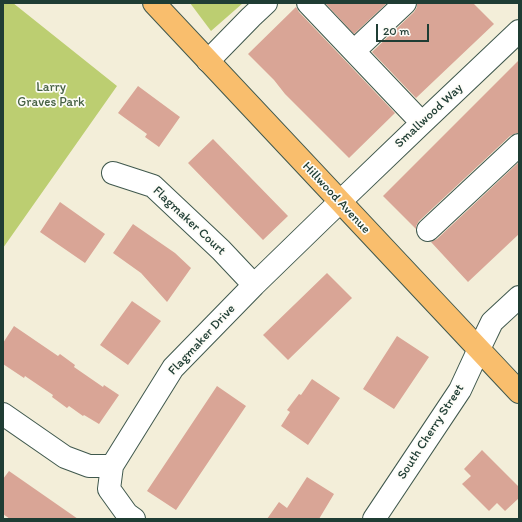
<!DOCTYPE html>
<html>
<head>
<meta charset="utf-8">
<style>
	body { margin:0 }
	#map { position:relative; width:522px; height:522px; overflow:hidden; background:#f3eed9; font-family:Itim,sans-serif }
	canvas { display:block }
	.frame { position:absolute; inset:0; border:4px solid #1f3d34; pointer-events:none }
	.scale { position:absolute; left:376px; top:24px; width:53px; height:18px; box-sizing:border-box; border:2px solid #1f3d34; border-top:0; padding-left:5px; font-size:12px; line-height:14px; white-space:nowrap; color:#1f3d34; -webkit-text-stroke:3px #fdfcf7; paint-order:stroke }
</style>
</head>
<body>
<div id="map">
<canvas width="522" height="522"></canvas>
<div class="frame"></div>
<div class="scale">20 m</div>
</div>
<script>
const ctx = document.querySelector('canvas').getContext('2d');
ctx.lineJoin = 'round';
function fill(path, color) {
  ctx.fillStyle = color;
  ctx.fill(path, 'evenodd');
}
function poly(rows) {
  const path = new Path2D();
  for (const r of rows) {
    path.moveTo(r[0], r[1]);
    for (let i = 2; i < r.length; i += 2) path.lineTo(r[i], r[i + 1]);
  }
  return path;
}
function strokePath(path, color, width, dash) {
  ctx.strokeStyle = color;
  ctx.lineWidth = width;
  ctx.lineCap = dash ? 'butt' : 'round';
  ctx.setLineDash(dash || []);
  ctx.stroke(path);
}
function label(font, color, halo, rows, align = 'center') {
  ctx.font = font + ' Itim,sans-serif';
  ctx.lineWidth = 3.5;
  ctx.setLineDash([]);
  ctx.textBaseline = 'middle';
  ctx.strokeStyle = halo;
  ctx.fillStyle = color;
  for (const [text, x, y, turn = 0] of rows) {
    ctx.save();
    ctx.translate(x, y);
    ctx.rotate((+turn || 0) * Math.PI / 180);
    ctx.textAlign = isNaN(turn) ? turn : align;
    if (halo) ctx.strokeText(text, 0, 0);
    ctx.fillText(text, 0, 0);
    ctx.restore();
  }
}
fill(poly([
	[3,3,13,3,117,86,3,248],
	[190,3,243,3,211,31]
]), '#bcce71');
fill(poly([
	[325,3,387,3,354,34],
	[417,3,473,3,494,24,416,98,372,52,414,12,417,7],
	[296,7,299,12,395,113,349,158,285,94,274,80,248,54],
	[519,60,519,133,516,133,510,136,419,221,416,226,416,229,383,196],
	[138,86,180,117,159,147,145,137,147,134,118,113],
	[213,139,288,216,263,240,188,163],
	[519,162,519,234,468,282,431,242,437,239],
	[60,202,105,234,85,263,40,232],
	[133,224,175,253,191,268,167,302,141,273,113,253],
	[327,273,352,298,288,360,263,335],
	[132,301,161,321,128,365,100,345],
	[14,326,58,356,60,354,75,365,74,367,103,387,104,385,119,395,99,424,84,415,83,416,69,406,67,408,52,397,53,395,25,376,24,378,3,364,3,343],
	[397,336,429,357,394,409,363,389],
	[312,379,340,398,308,445,281,426,290,412,287,410,299,394,301,395],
	[217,386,246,406,176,510,147,491],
	[482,450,519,487,519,498,505,511,497,503,489,511,462,484,471,476,464,469],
	[9,471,78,519,10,519,3,514,3,479],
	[307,477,334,494,319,519,267,519,279,502,287,508]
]), '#d9a596');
const minor = poly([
	[308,3,422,123],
	[354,51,405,3],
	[208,61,251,17,266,3],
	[113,173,153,186,221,250,254,285],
	[428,230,519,145],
	[3,414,65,457,89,466,112,466],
	[134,519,127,514,109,489,112,466,173,368,254,285,323,218,422,123,519,31],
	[374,519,460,390,479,349,492,322,519,297]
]);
const major = poly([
	[154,3,519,392]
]);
strokePath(minor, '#3f584d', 24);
strokePath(major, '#3f584d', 24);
strokePath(minor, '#fff', 22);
strokePath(major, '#f9be6d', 22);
label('13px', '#466143', '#fdfcf7', [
	["Larry",51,88],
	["Graves Park",51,103]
]);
label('13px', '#1f3d34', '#fdfcf7', [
	["Smallwood Way",429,116,-43],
	["Hillwood Avenue",336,198,47],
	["Flagmaker Court",189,221,43],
	["Flagmaker Drive",202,340,-47],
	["South Cherry Street",431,432,-57]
]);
</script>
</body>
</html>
